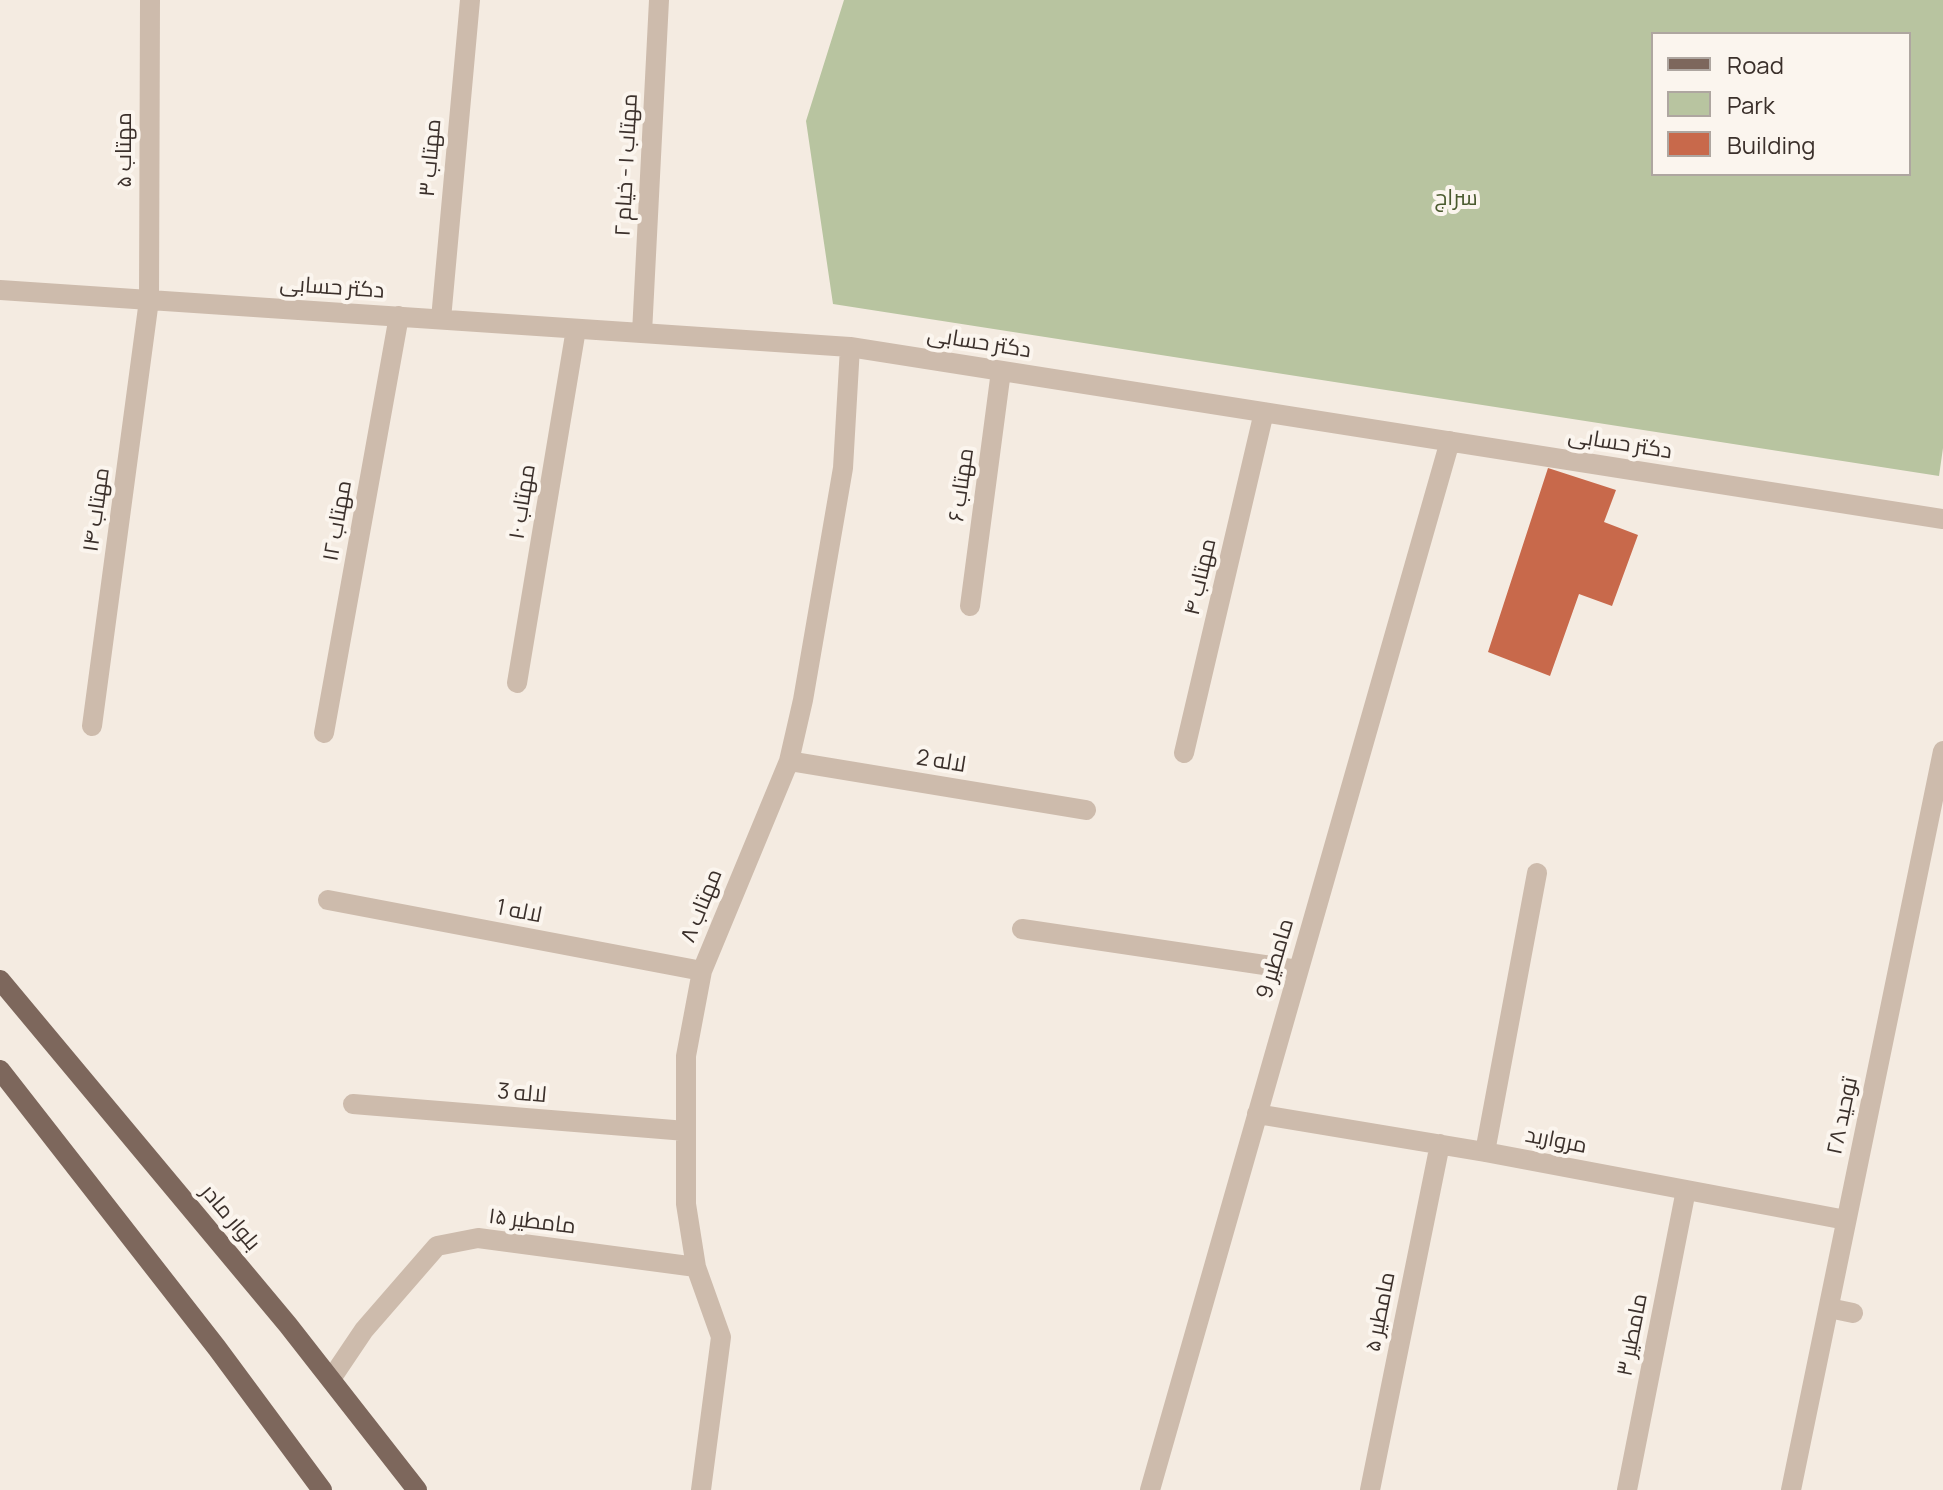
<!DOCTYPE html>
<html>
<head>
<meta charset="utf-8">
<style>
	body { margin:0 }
	#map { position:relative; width:1943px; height:1490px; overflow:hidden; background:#f4ebe1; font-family:Manrope,sans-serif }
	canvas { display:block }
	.legend { position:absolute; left:1651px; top:32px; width:260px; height:144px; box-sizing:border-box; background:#fbf5ee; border:2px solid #aea6a0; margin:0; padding:10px 14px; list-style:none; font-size:24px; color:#3b302b }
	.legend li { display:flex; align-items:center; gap:16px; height:40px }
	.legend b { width:40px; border:2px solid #aea6a0 }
</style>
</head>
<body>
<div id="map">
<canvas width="1943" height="1490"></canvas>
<ul class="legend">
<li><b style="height:10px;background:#7d675c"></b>Road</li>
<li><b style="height:22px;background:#b8c4a0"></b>Park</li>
<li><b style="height:22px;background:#c8694b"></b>Building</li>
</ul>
</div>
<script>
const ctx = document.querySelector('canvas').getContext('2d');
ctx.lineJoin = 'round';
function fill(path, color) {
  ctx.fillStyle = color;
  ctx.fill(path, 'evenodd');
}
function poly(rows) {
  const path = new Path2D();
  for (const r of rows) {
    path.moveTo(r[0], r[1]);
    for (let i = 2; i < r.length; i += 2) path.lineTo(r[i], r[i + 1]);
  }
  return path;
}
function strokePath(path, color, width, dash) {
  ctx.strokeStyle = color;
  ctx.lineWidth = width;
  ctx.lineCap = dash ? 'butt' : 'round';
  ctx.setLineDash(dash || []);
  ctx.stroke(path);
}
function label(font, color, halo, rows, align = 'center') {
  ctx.font = font + ' Manrope,Cairo,sans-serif';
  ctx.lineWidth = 8;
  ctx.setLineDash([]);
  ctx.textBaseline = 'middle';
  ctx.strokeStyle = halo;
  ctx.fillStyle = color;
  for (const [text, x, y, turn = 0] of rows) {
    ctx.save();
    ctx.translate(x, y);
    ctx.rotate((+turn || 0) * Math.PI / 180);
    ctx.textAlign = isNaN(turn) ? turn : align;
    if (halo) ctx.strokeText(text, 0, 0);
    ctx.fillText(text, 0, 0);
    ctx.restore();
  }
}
fill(poly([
	[844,0,1943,0,1943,448,1939,476,833,304,806,121],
	[1653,34,1909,34,1909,174,1653,174]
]), '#b8c4a0');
fill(poly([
	[1548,468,1616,490,1604,522,1638,535,1612,606,1579,594,1550,676,1488,652]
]), '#c8694b');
strokePath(poly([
	[0,290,850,347,1943,519],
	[441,319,470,0],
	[642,333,659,0],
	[970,606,1001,371],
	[517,683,576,329],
	[92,726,149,300,150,0],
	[324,733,399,316],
	[1184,753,1264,412],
	[789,761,1086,810],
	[328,900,702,971],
	[1022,929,1298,970],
	[353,1104,686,1131],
	[1257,1114,1485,1152,1846,1220],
	[1485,1152,1537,873],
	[1829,1308,1853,1313],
	[331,1379,364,1330,437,1246,478,1238,696,1267],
	[701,1490,721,1337,696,1267,686,1204,686,1056,702,971,789,761,803,700,843,468,850,347],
	[1150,1490,1450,441],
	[1370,1490,1440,1144],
	[1627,1490,1686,1190],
	[1791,1490,1943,751]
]), '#cdbbac', 20);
strokePath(poly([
	[0,980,288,1325,417,1490],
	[0,1070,217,1348,322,1490]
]), '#7d675c', 20);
label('22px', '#3b302b', '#fbf5ee', [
	["مهتاب ۵",125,150,-90],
	["مهتاب ۳",431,158,-85],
	["مهتاب ۱ - خیام ۲",627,165,-87],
	["دکتر حسابی",332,288,4],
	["دکتر حسابی",979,343,9],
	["دکتر حسابی",1620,444,9],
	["مهتاب ۶",962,485,-82],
	["مهتاب ۱۰",523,502,-81],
	["مهتاب ۱۴",97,510,-82],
	["مهتاب ۱۲",338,521,-80],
	["مهتاب ۴",1201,577,-77],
	["لاله 2",941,762,9],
	["مهتاب ۸",702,906,-68],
	["لاله 1",519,912,11],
	["مامطیر 9",1276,959,-74],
	["لاله 3",522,1094,5],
	["توحید ۲۸",1843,1116,-78],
	["مروارید",1556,1141,11],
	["بلوار مادر",230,1218,50],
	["مامطیر ۱۵",532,1222,7],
	["مامطیر ۵",1381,1312,-79],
	["مامطیر ۳",1633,1335,-79]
]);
label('22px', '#4a5a2e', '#fbf5ee', [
	["سراج",1456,199]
]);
</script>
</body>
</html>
